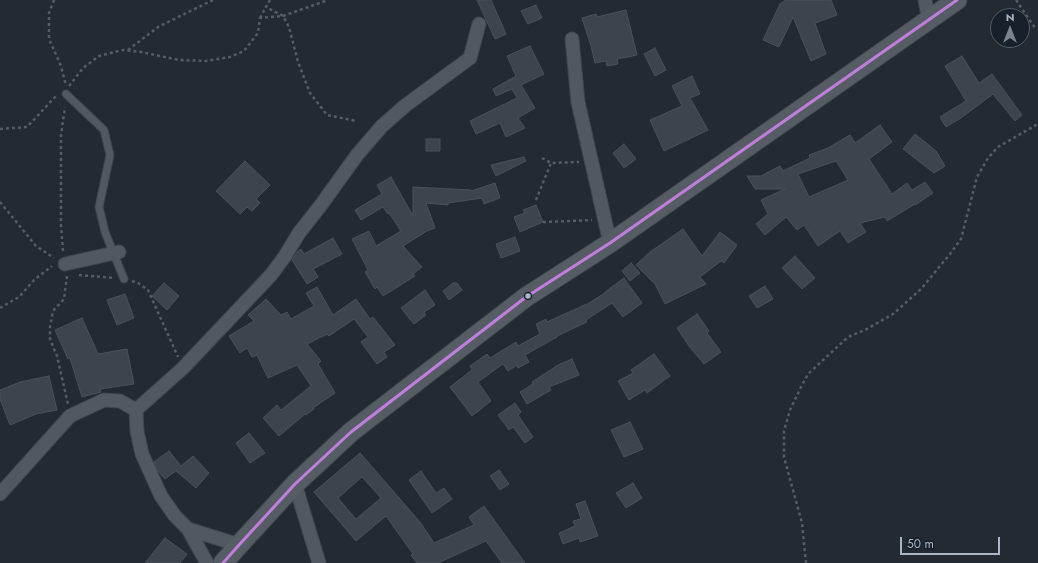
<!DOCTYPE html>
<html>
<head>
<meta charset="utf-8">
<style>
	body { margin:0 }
	#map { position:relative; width:1038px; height:563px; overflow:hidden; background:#232a31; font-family:Jost,sans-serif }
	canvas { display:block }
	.north { position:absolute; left:990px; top:8px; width:40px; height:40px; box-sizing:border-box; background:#17212b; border:1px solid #525d69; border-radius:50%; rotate:0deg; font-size:11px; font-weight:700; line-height:16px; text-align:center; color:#aab6c5 }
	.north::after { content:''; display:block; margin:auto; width:14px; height:18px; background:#7b8591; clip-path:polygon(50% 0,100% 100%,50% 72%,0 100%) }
	.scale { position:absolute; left:900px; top:537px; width:100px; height:18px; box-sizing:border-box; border:2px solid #aab6c5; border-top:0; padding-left:5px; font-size:12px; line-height:14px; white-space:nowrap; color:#aab6c5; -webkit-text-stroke:3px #17212b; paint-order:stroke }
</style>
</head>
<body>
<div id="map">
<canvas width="1038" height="563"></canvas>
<div class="north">N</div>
<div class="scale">50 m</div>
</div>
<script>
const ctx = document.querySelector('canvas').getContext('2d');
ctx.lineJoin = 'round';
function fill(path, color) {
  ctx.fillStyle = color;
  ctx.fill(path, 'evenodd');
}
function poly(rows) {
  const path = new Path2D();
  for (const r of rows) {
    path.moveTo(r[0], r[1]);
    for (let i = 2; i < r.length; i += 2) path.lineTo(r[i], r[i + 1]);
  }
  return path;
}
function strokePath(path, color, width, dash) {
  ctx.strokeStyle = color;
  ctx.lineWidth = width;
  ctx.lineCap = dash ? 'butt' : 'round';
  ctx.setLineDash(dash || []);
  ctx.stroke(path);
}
const building = poly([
	[477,0,491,0,506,34,495,39,477,0],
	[786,0,831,0,837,15,815,23,826,54,811,61,793,17,779,47,763,40,780,4,786,0],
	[536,5,542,18,528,24,521,11,536,5],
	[626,10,637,55,617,59,618,64,607,66,606,61,595,63,591,46,582,18,596,14,597,17,626,10],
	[530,46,544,74,521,85,535,108,518,118,525,128,506,137,500,123,476,134,470,121,517,98,512,89,496,96,493,89,516,76,507,56,530,46],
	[655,48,666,70,655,76,644,54,655,48],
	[962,56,979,83,992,74,1022,115,1015,121,993,94,961,118,946,127,940,117,966,101,945,66,962,56],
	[692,76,700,94,690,98,708,130,664,151,650,120,682,106,672,86,692,76],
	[880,125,892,142,869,159,892,194,907,183,912,190,925,182,933,193,915,205,915,204,887,221,885,217,860,223,866,232,848,243,840,231,818,246,804,225,797,230,786,217,765,235,756,224,768,214,761,200,785,189,755,189,747,176,761,176,780,166,783,171,810,158,809,155,828,148,850,135,855,143,880,125],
	[836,161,848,180,809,197,798,174,836,161],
	[915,134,936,151,945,166,934,173,903,149,915,134],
	[426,139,440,139,440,151,426,151,426,139],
	[624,144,636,159,624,168,613,153,624,144],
	[524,157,526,161,496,176,491,165,524,157],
	[245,161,270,185,256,199,260,203,252,211,247,207,240,214,216,191,245,161],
	[391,177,413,216,413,187,471,190,471,191,495,183,500,198,484,204,482,198,448,203,448,205,426,203,435,228,427,231,403,246,422,267,413,274,415,276,383,296,377,287,375,289,365,272,368,270,352,239,369,231,376,246,401,231,389,213,388,214,383,207,361,220,355,210,382,194,377,185,391,177],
	[536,205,543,222,520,232,514,217,525,213,523,210,536,205],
	[683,229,702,256,720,232,737,245,724,263,721,261,700,277,706,284,665,304,655,284,636,265,650,252,683,229],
	[515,237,520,251,501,258,496,244,515,237],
	[333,238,342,254,313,269,318,277,307,284,292,260,297,252,301,249,304,254,333,238],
	[795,256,815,278,802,289,782,268,795,256],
	[631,263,640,273,630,281,622,271,631,263],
	[624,278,642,303,623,317,612,303,586,320,587,322,557,336,557,337,525,355,529,362,518,368,517,365,508,371,503,364,478,382,491,401,472,416,450,387,472,370,470,366,487,354,490,358,516,342,518,346,540,334,536,324,546,319,547,322,589,303,605,293,605,292,624,278],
	[164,283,179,296,167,310,152,296,164,283],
	[453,283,457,283,462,290,449,300,443,291,453,283],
	[765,286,773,299,757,308,749,296,765,286],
	[317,287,333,315,356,299,370,319,373,317,395,345,384,352,387,357,377,364,361,342,368,337,354,319,329,336,327,334,307,344,321,361,318,364,335,393,313,408,314,409,306,415,305,414,279,436,263,418,277,405,281,410,311,386,297,365,268,378,257,355,252,357,247,348,240,353,229,336,254,321,248,315,266,299,281,315,287,312,291,319,314,306,306,293,317,287],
	[425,290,435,305,424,312,426,315,414,324,401,308,425,290],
	[125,294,134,318,117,325,107,300,125,294],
	[697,314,709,331,707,333,721,352,704,364,689,346,677,328,697,314],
	[82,318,98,354,127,349,134,384,100,389,101,392,82,397,70,358,68,359,55,330,82,318],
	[654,354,670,376,647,393,645,390,629,400,618,381,633,373,631,370,654,354],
	[572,359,579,375,549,387,551,390,527,404,520,392,533,384,532,382,558,365,572,359],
	[49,376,57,410,36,414,10,425,0,399,0,390,20,382,49,376],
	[515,403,521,412,518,415,533,437,525,443,513,427,509,430,498,415,515,403],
	[630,422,643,449,624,457,611,430,630,422],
	[249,433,265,453,250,463,236,443,249,433],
	[169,451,181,466,193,456,209,473,196,488,176,471,177,470,165,479,158,471,154,462,169,451],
	[360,453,420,522,434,543,474,525,469,517,484,506,525,563,502,563,486,541,438,563,417,563,411,555,413,554,386,516,356,541,314,492,360,453],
	[362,477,381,498,356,519,338,498,362,477],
	[499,470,509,484,500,490,490,476,499,470],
	[421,471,436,493,444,488,452,499,432,513,409,480,421,471],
	[633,483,642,498,626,508,616,493,633,483],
	[585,501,598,536,580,542,579,538,563,544,559,533,575,526,573,521,581,519,576,504,585,501],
	[165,538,187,554,180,563,145,563,165,538]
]);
fill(building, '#3e444b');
strokePath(building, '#4a5159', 1);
const lane = poly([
	[66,94,104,130,110,155,99,207,105,232,124,279]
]);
const street = poly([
	[925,0,929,21],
	[572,39,578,102,610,243],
	[65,264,119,252],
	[136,410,183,368,271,275,285,256,299,233,321,205,357,155,382,126,406,105,470,58,479,24],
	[136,410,137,431,142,454,161,496,175,516,188,529,239,545],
	[295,484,319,563],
	[0,494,70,416,104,400,120,401,136,410],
	[188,529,207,563]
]);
const secondary = poly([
	[223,563,239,545,295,484,351,432,526,297,610,243,957,0]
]);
strokePath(lane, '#40464c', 9);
strokePath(street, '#40464c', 15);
strokePath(secondary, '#40464c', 21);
strokePath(poly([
	[54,0,49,13,49,39,61,66,66,86],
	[270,0,266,7,283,16,289,27,298,62,310,93,327,115,356,121],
	[1016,0,1035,28],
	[260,18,266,7],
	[128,50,158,27,213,0],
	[69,86,83,68,99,56,123,50,141,52,179,60,206,61,230,57,244,51,258,33,260,18,283,16,328,0],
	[0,129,27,127,56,96],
	[542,158,551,163,579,162],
	[536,200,551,163],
	[0,202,36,246,54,258],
	[543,222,592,220],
	[63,251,61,226,61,135,65,107],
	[79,275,114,278],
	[67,276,64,299,53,311,50,327,50,339,57,356,68,404],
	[132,281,138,283,148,290,178,357],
	[0,308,19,297,34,280,52,266],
	[806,563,802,523,784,457,784,431,790,410,801,387,808,374,848,337,867,329,893,314,921,289,950,254,961,239,977,177,988,158,998,147,1038,124]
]), '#555d63', 2.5, [3, 3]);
strokePath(lane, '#525860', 7);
strokePath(street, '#525860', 13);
strokePath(secondary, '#565c64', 19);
strokePath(poly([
	[223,563,239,545,295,484,351,432,526,297,610,243,957,0]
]), '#c07fdc', 3);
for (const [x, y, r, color] of [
	[528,296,3.5,"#aab6c5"]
]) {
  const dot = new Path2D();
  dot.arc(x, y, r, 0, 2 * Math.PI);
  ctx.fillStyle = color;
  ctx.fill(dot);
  strokePath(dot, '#17212b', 1.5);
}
</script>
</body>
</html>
